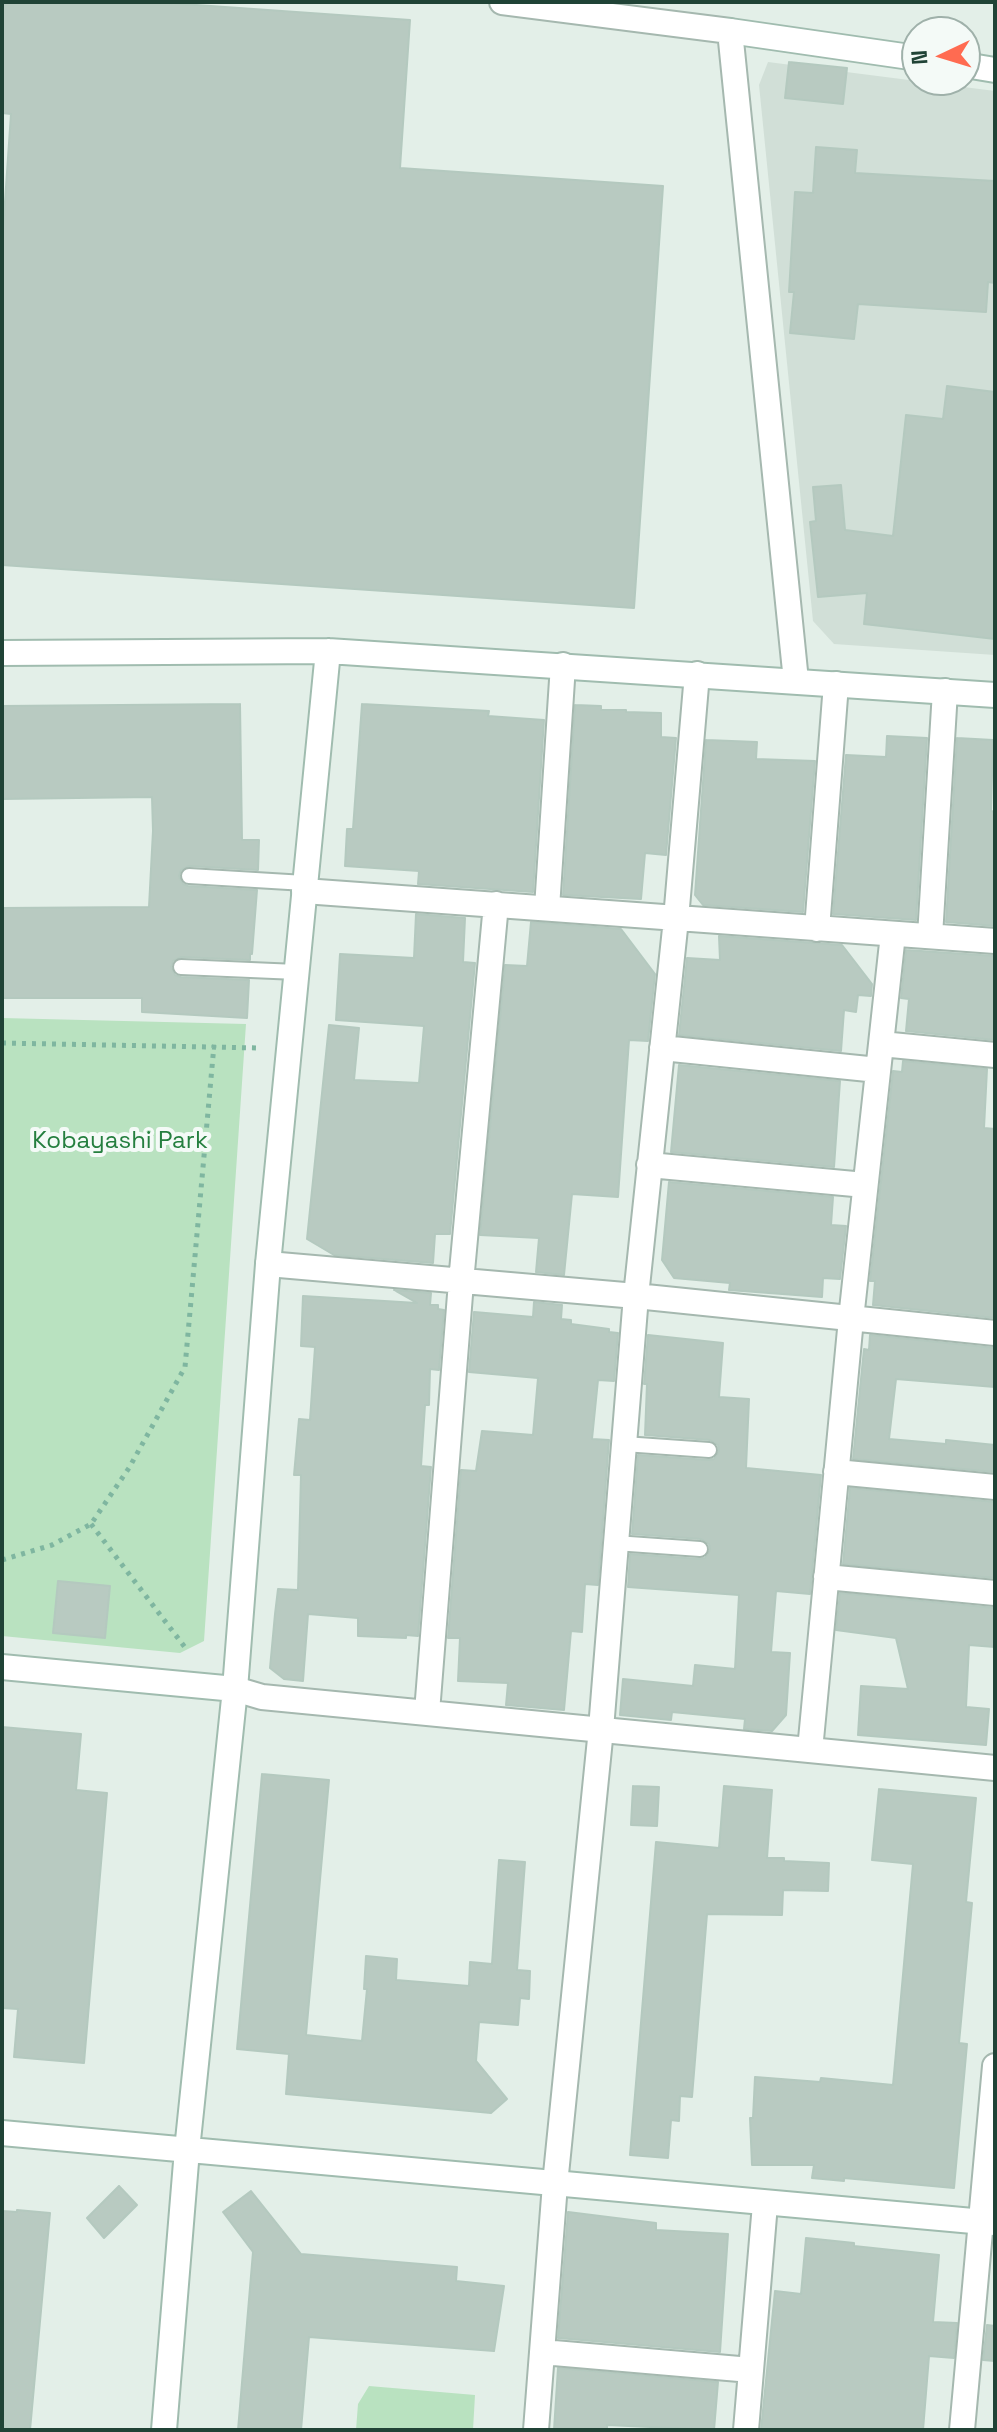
<!DOCTYPE html>
<html>
<head>
<meta charset="utf-8">
<style>
	body { margin:0 }
	#map { position:relative; width:997px; height:2432px; overflow:hidden; background:#e3efe8; font-family:"Space Grotesk",sans-serif }
	canvas { display:block }
	.frame { position:absolute; inset:0; border:4px solid #204336; pointer-events:none }
	.north { position:absolute; left:901px; top:16px; width:80px; height:80px; box-sizing:border-box; background:#f4faf7; border:2px solid #9fb1aa; border-radius:50%; rotate:266deg; font-size:22px; font-weight:700; line-height:32px; text-align:center; color:#204336 }
	.north::after { content:''; display:block; margin:auto; width:28px; height:36px; background:#ff6b51; clip-path:polygon(50% 0,100% 100%,50% 72%,0 100%) }
</style>
</head>
<body>
<div id="map">
<canvas width="997" height="2432"></canvas>
<div class="frame"></div>
<div class="north">N</div>
</div>
<script>
const ctx = document.querySelector('canvas').getContext('2d');
ctx.lineJoin = 'round';
function fill(path, color) {
  ctx.fillStyle = color;
  ctx.fill(path, 'evenodd');
}
function poly(rows) {
  const path = new Path2D();
  for (const r of rows) {
    path.moveTo(r[0], r[1]);
    for (let i = 2; i < r.length; i += 2) path.lineTo(r[i], r[i + 1]);
  }
  return path;
}
function strokePath(path, color, width, dash) {
  ctx.strokeStyle = color;
  ctx.lineWidth = width;
  ctx.lineCap = dash ? 'butt' : 'round';
  ctx.setLineDash(dash || []);
  ctx.stroke(path);
}
function label(font, color, halo, rows, align = 'center') {
  ctx.font = font + ' "Space Grotesk",sans-serif';
  ctx.lineWidth = 8;
  ctx.setLineDash([]);
  ctx.textBaseline = 'middle';
  ctx.strokeStyle = halo;
  ctx.fillStyle = color;
  for (const [text, x, y, turn = 0] of rows) {
    ctx.save();
    ctx.translate(x, y);
    ctx.rotate((+turn || 0) * Math.PI / 180);
    ctx.textAlign = isNaN(turn) ? turn : align;
    if (halo) ctx.strokeText(text, 0, 0);
    ctx.fillText(text, 0, 0);
    ctx.restore();
  }
}
fill(poly([
	[768,62,995,91,995,655,834,644,813,621,759,85]
]), '#d1dfd7');
fill(poly([
	[2,1018,246,1024,204,1641,180,1653,2,1636],
	[369,2386,475,2395,473,2430,356,2430,358,2404]
]), '#b9e2c0');
const building = poly([
	[2,2,154,2,410,20,400,168,663,186,634,608,2,565,2,245,11,114,2,113,2,2],
	[789,62,847,68,843,104,785,98,789,62],
	[816,147,857,150,855,173,995,181,995,283,988,282,986,312,858,304,854,339,790,333,794,292,789,292,795,192,813,193,816,147],
	[947,386,995,392,995,639,864,624,867,593,818,597,810,522,816,521,813,487,841,485,845,530,893,536,906,415,943,419,947,386],
	[240,704,242,840,259,840,258,870,189,866,181,870,179,876,183,884,188,886,257,890,252,954,250,954,250,960,181,957,173,961,171,967,175,975,181,977,249,980,247,1018,142,1012,142,998,2,998,2,908,149,907,153,831,152,797,2,799,2,706,240,704],
	[362,704,489,711,488,716,544,720,533,892,418,884,419,871,345,866,347,829,353,829,362,704],
	[575,705,601,706,601,710,626,710,626,712,661,713,661,737,676,738,666,855,645,853,641,899,563,895,575,705],
	[887,736,927,738,916,920,833,914,846,755,886,757,887,736],
	[957,738,993,740,991,811,995,812,995,926,946,922,957,738],
	[706,740,757,742,756,759,815,761,803,912,703,905,695,895,706,740],
	[416,914,465,918,463,962,475,963,450,1234,435,1234,433,1263,334,1255,307,1239,329,1025,359,1028,354,1080,419,1083,424,1026,336,1020,340,954,414,958,416,914],
	[531,922,621,929,655,974,648,1041,629,1040,618,1197,572,1194,564,1275,536,1272,539,1238,480,1235,505,965,527,966,531,922],
	[719,936,842,945,872,984,871,996,858,995,856,1012,844,1010,841,1051,679,1035,687,958,720,960,719,936],
	[906,950,995,956,995,1040,906,1031,909,999,901,998,906,950],
	[903,1061,987,1069,984,1128,995,1129,995,1318,873,1305,875,1281,870,1281,893,1071,902,1072,903,1061],
	[679,1065,840,1081,834,1167,671,1152,679,1065],
	[669,1182,833,1197,831,1225,846,1226,840,1279,823,1278,822,1297,729,1290,730,1283,674,1278,662,1260,669,1182],
	[394,1290,431,1293,430,1305,438,1305,438,1309,444,1310,439,1370,430,1369,429,1405,425,1405,421,1466,431,1467,418,1636,406,1635,406,1638,358,1636,358,1618,308,1614,303,1681,284,1679,270,1668,275,1614,278,1589,298,1590,301,1475,294,1475,299,1419,310,1420,315,1347,301,1346,303,1296,417,1303,394,1290],
	[534,1302,562,1305,561,1319,571,1320,571,1324,609,1329,609,1332,618,1333,614,1381,598,1380,592,1439,609,1440,598,1585,585,1584,582,1632,571,1631,564,1710,506,1705,508,1683,458,1681,460,1638,448,1638,461,1470,476,1471,482,1431,533,1435,538,1378,469,1372,474,1312,533,1317,534,1302],
	[648,1335,723,1343,719,1397,749,1399,746,1468,821,1475,810,1594,776,1591,771,1652,790,1653,786,1715,772,1731,744,1729,745,1719,672,1712,671,1720,620,1715,623,1679,693,1686,695,1665,735,1669,739,1595,628,1587,630,1554,699,1559,705,1558,710,1550,709,1544,701,1539,632,1534,638,1455,708,1460,714,1459,719,1451,718,1445,710,1440,645,1435,647,1384,644,1384,648,1335],
	[870,1335,995,1348,995,1387,896,1379,889,1439,946,1444,946,1440,995,1445,995,1472,853,1459,864,1349,869,1350,870,1335],
	[850,1488,995,1502,995,1578,843,1564,850,1488],
	[58,1581,110,1586,105,1638,53,1633,58,1581],
	[840,1593,995,1608,995,1647,969,1645,966,1707,989,1709,986,1745,858,1735,861,1686,908,1689,896,1638,836,1630,840,1593],
	[2,1727,81,1734,76,1790,107,1793,84,2063,14,2057,18,2009,2,2008,2,1727],
	[262,1774,329,1780,306,2035,362,2041,367,1989,364,1989,366,1956,397,1959,396,1980,469,1986,470,1962,492,1964,499,1860,525,1862,517,1970,530,1971,529,1999,520,1998,518,2025,479,2022,476,2061,507,2099,491,2113,286,2094,289,2054,237,2049,262,1774],
	[633,1786,659,1787,657,1826,631,1825,633,1786],
	[724,1786,772,1790,767,1858,784,1858,784,1861,829,1863,828,1891,783,1890,782,1915,707,1914,692,2097,680,2096,679,2121,671,2120,668,2158,630,2155,656,1842,719,1848,724,1786],
	[879,1789,976,1798,966,1902,972,1903,959,2043,967,2044,954,2188,844,2178,844,2181,812,2178,814,2165,752,2165,750,2118,753,2118,755,2077,820,2082,821,2078,893,2085,913,1864,872,1860,879,1789],
	[119,2186,137,2205,104,2238,87,2218,119,2186],
	[251,2191,301,2254,457,2267,456,2281,504,2286,494,2351,309,2337,301,2430,238,2430,253,2252,223,2212,251,2191],
	[17,2210,50,2213,30,2430,2,2430,2,2211,17,2212,17,2210],
	[568,2212,656,2223,656,2230,728,2234,720,2352,558,2338,568,2212],
	[806,2238,854,2243,854,2246,939,2255,933,2322,957,2323,954,2358,929,2356,923,2430,761,2430,775,2291,801,2294,806,2238],
	[987,2325,995,2326,995,2361,983,2360,987,2325],
	[558,2368,718,2382,714,2430,607,2425,607,2430,554,2430,558,2368]
]);
fill(building, '#b8cac1');
strokePath(building, '#b4c9bf', 2);
const lane = poly([
	[189,876,305,883],
	[181,967,297,972],
	[624,1444,709,1450],
	[615,1543,700,1549]
]);
const street = poly([
	[502,2,730,31,796,681],
	[304,891,995,941],
	[547,908,563,665],
	[817,929,836,684],
	[930,936,945,691],
	[881,1044,995,1055],
	[662,1048,878,1070],
	[649,1165,865,1185],
	[268,1264,636,1296,995,1333],
	[836,1472,995,1487],
	[826,1577,995,1593],
	[235,1689,262,1697,995,1768],
	[427,1712,461,1282,496,904],
	[810,1750,851,1319,893,934],
	[542,2352,751,2370],
	[536,2430,555,2184,601,1729,636,1296,676,919,697,674],
	[746,2430,765,2204],
	[962,2430,995,2066]
]);
const secondary = poly([
	[730,31,917,58],
	[965,65,995,70],
	[2,653,328,651,995,695],
	[2,1667,235,1689],
	[2,2133,995,2223],
	[164,2430,187,2150,235,1689,268,1264,328,651]
]);
strokePath(lane, '#a5b8af', 18);
strokePath(street, '#a5b8af', 28);
strokePath(secondary, '#a0bcaf', 28);
strokePath(poly([
	[2,1043,261,1048],
	[91,1524,187,1650],
	[2,1560,52,1545,91,1524,129,1468,185,1367,214,1045]
]), '#7fb6a0', 5, [4, 6]);
strokePath(lane, '#fff', 14);
strokePath(street, '#fff', 24);
strokePath(secondary, '#fff', 24);
label('24px', '#257f3f', '#f4faf7', [
	["Kobayashi Park",120,1141]
]);
</script>
</body>
</html>
